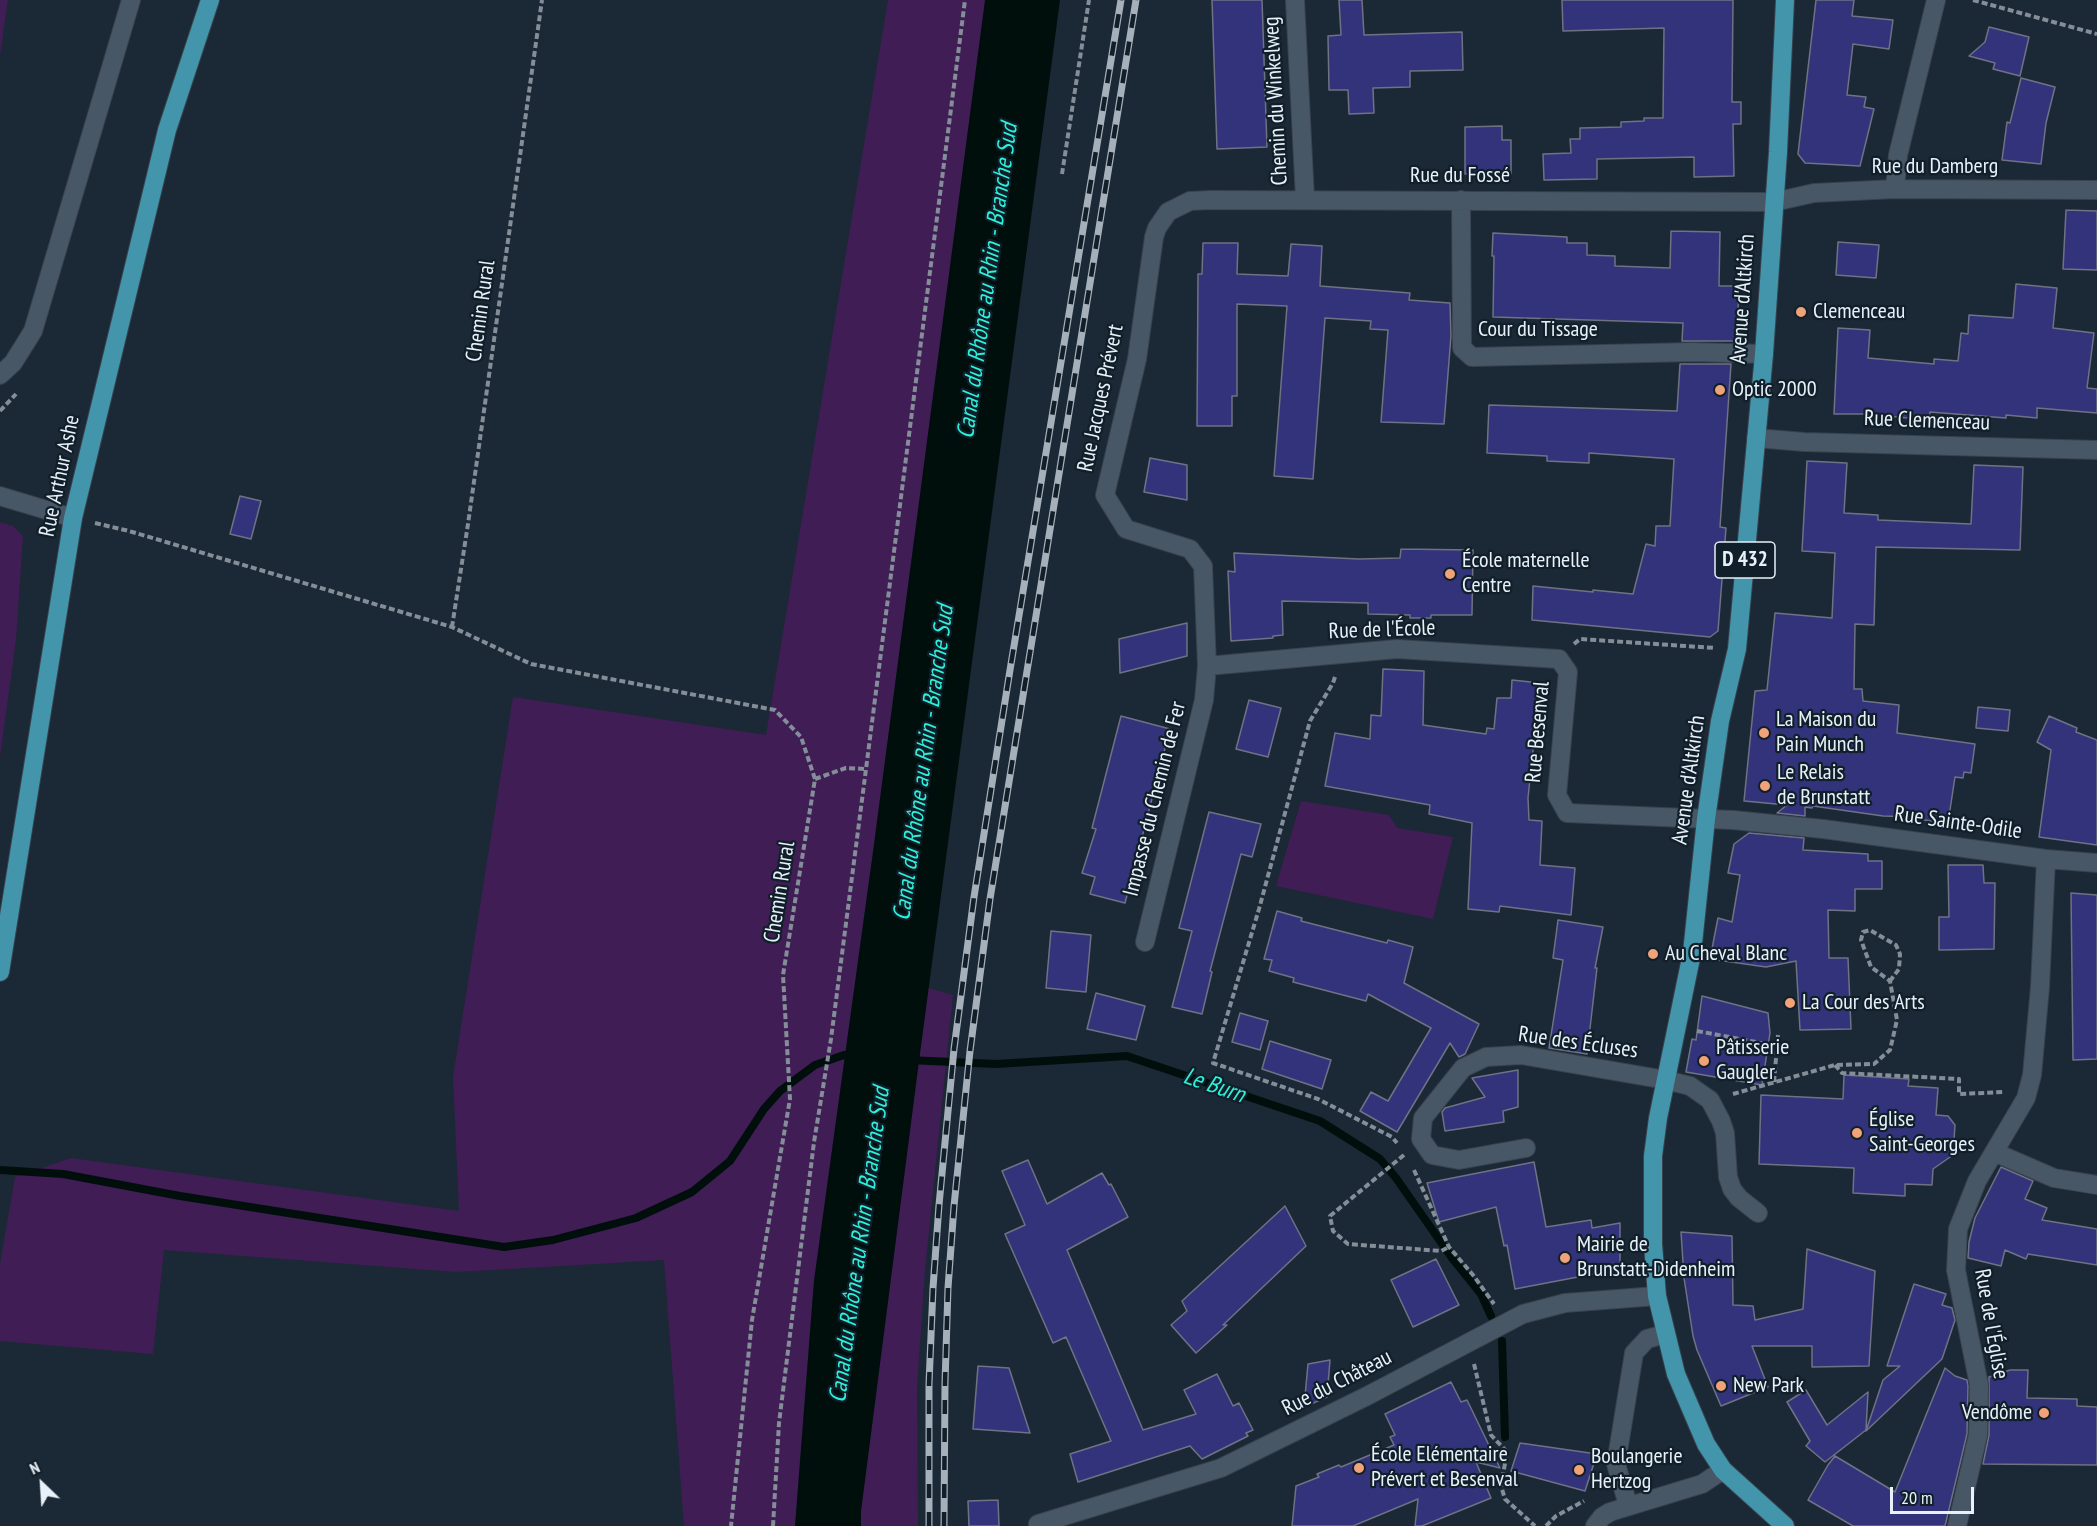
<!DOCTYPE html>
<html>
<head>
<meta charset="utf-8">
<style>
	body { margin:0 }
	#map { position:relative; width:2097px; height:1526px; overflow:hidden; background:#1b2835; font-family:"PT Sans Narrow",sans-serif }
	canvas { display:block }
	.north { position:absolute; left:12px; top:1454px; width:60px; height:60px; -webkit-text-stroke:4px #111f2a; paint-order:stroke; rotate:335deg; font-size:16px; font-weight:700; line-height:24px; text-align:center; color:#e8f1f9 }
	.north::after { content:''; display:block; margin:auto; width:21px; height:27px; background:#e8f1f9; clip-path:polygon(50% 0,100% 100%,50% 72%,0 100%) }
	.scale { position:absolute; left:1890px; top:1487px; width:84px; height:27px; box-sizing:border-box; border:3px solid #e8f1f9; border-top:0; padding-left:8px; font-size:18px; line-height:21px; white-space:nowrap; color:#e8f1f9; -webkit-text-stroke:4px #111f2a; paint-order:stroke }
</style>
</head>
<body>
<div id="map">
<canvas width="2097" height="1526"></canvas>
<div class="north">N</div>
<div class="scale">20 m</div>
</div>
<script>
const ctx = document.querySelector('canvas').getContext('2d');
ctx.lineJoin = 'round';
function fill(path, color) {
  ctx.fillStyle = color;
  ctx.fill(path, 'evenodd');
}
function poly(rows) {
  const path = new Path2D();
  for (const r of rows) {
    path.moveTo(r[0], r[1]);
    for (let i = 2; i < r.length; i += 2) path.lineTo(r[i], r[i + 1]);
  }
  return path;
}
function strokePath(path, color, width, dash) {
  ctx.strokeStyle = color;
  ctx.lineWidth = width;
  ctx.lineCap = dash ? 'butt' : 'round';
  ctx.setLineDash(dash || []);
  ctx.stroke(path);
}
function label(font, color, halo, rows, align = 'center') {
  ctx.font = font + ' "PT Sans Narrow",sans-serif';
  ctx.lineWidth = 4.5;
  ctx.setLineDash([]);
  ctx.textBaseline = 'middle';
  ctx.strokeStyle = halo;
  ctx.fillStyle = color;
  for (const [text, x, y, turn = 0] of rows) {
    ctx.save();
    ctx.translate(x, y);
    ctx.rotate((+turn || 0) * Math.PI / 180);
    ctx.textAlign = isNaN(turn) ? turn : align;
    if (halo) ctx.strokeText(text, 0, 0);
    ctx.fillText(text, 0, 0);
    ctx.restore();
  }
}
fill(poly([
	[0,0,8,0,0,55],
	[888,0,986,0,873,852,814,1281,795,1526,684,1526,664,1260,456,1272,164,1250,153,1354,0,1341,0,1264,15,1177,71,1158,459,1211,453,1077,513,697,766,735],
	[0,522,13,526,23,536,16,640,0,757],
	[1301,801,1389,815,1397,828,1453,837,1433,919,1276,886],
	[928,988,953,995,925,1270,917,1388,918,1526,861,1526,861,1511]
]), '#411d56');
fill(poly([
	[985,0,1060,0,919,1061,861,1511,861,1526,795,1526,814,1281,873,852]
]), '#010f0c');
strokePath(poly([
	[908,1060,996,1064,1127,1056,1320,1121,1380,1159,1396,1178,1452,1258,1481,1294,1491,1316],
	[0,1170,63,1174,180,1196,504,1247,553,1240,636,1218,692,1192,730,1161,764,1109,780,1091,815,1065,844,1055,854,1056],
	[1502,1341,1505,1437]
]), '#010f0c', 8);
const building = poly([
	[1212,0,1262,0,1267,147,1217,149,1212,0],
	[1339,0,1362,0,1364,35,1462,32,1463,70,1410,71,1410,87,1373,88,1374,113,1349,114,1348,90,1329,90,1328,36,1341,35,1339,0],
	[1562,0,1733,0,1732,102,1741,102,1741,124,1733,124,1734,176,1694,177,1694,157,1597,159,1597,179,1544,180,1543,154,1571,153,1570,139,1580,139,1580,128,1621,127,1621,122,1644,121,1644,118,1663,118,1664,28,1563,31,1562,0],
	[1816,0,1854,0,1852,16,1893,20,1889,49,1853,44,1847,95,1866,97,1864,107,1874,109,1860,166,1805,163,1798,154,1816,0],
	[1989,27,2029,37,2020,76,1993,69,1995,63,1969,56,1985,42,1989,27],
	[2021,78,2055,87,2046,123,2041,164,2002,160,2007,122,2010,123,2021,78],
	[1502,126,1502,140,1511,140,1511,174,1465,174,1465,127,1502,126],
	[2066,210,2097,211,2097,270,2063,269,2066,210],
	[1671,231,1720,232,1719,286,1739,286,1737,341,1682,341,1683,323,1493,317,1494,256,1492,256,1493,233,1567,237,1567,243,1587,243,1587,255,1615,256,1615,266,1670,268,1671,231],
	[1838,242,1879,245,1876,278,1836,275,1838,242],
	[1203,243,1238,243,1237,274,1288,276,1291,244,1322,246,1320,286,1410,293,1409,300,1450,303,1451,336,1444,424,1381,422,1388,330,1370,329,1371,321,1325,318,1313,479,1274,476,1287,306,1237,304,1237,396,1232,396,1232,426,1197,426,1198,274,1202,274,1203,243],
	[2016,284,2057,288,2053,328,2094,333,2087,388,2097,389,2097,413,2037,408,2037,418,2006,415,2006,418,1930,412,1929,420,1866,414,1834,414,1838,328,1870,330,1868,358,1934,364,1934,359,1958,361,1961,333,1968,334,1969,315,2013,318,2016,284],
	[1680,364,1731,364,1720,527,1726,528,1718,631,1710,637,1532,620,1533,586,1593,592,1593,590,1633,594,1646,544,1655,546,1656,526,1670,526,1674,459,1589,453,1589,463,1547,461,1547,456,1487,453,1489,405,1677,411,1680,364],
	[1150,458,1187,465,1187,500,1144,492,1150,458],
	[1807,461,1847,463,1844,513,1878,515,1878,520,1971,524,1974,465,2023,467,2020,550,1876,547,1874,625,1855,624,1854,689,1862,689,1863,701,1899,705,1897,733,1975,744,1971,773,1964,772,1963,778,1955,777,1948,823,1916,819,1917,817,1883,816,1813,806,1812,808,1805,807,1805,816,1777,813,1787,805,1744,801,1755,691,1767,690,1775,613,1832,618,1835,553,1802,551,1807,461],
	[240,496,261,501,251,539,230,534,240,496],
	[1401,549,1473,550,1472,615,1431,615,1431,618,1410,618,1410,615,1368,614,1368,603,1282,601,1283,635,1273,636,1273,638,1231,641,1228,571,1235,572,1234,553,1359,559,1400,558,1401,549],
	[1187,623,1187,656,1120,673,1119,639,1187,623],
	[1383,669,1424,671,1423,725,1486,734,1487,728,1494,729,1497,698,1511,698,1512,680,1540,683,1528,798,1529,820,1542,821,1540,865,1575,868,1571,915,1500,906,1499,912,1468,909,1472,823,1429,814,1430,805,1325,786,1335,733,1370,739,1371,715,1381,716,1383,669],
	[1249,700,1281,708,1268,757,1236,749,1249,700],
	[1978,707,2010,710,2008,731,1976,728,1978,707],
	[1121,716,1170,729,1125,903,1090,894,1095,877,1082,873,1096,829,1092,828,1121,716],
	[2049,716,2077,728,2076,732,2097,740,2097,845,2039,837,2051,750,2037,742,2049,716],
	[1209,812,1261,824,1252,857,1241,854,1210,971,1212,972,1202,1014,1172,1007,1192,931,1179,928,1209,812],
	[1749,833,1804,838,1803,850,1868,854,1868,861,1882,861,1882,889,1855,889,1855,911,1828,910,1829,958,1848,958,1851,1029,1800,1030,1796,961,1766,967,1710,959,1718,918,1732,922,1740,875,1728,873,1734,844,1749,833],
	[1948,865,1983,865,1984,883,1995,883,1994,949,1939,950,1939,917,1949,917,1948,865],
	[2071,893,2097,895,2097,1059,2073,1060,2071,893],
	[1277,911,1302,918,1301,921,1387,943,1388,940,1413,947,1404,983,1479,1024,1465,1054,1459,1057,1450,1043,1397,1132,1360,1111,1371,1092,1388,1101,1431,1028,1368,994,1366,1001,1293,982,1294,978,1269,971,1272,960,1264,959,1277,911],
	[1558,920,1603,927,1595,968,1597,968,1587,1054,1549,1048,1563,960,1553,958,1558,920],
	[1051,931,1091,935,1086,992,1046,988,1051,931],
	[1096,993,1145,1006,1136,1040,1087,1029,1096,993],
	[1702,996,1768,1013,1770,1033,1762,1085,1686,1072,1692,1039,1696,1040,1702,996],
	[1240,1013,1268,1021,1260,1050,1232,1042,1240,1013],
	[1270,1041,1331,1060,1322,1089,1262,1069,1270,1041],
	[1518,1070,1518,1107,1503,1111,1504,1122,1445,1131,1442,1112,1445,1108,1485,1097,1472,1078,1518,1070],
	[1844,1075,1909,1079,1908,1086,1938,1088,1936,1115,1948,1116,1955,1125,1953,1155,1933,1169,1932,1185,1905,1184,1905,1196,1853,1193,1854,1168,1759,1164,1761,1095,1843,1099,1844,1075],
	[1028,1160,1047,1204,1102,1173,1109,1185,1111,1184,1128,1217,1067,1250,1143,1430,1196,1414,1184,1390,1217,1374,1233,1406,1239,1403,1253,1430,1246,1433,1248,1436,1202,1459,1190,1446,1078,1482,1070,1454,1111,1441,1066,1337,1053,1343,1005,1234,1025,1225,1002,1171,1028,1160],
	[1534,1162,1546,1227,1591,1220,1592,1228,1620,1223,1620,1269,1515,1289,1507,1245,1504,1246,1496,1207,1439,1222,1427,1183,1534,1162],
	[2001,1167,2033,1181,2025,1199,2047,1208,2042,1220,2097,1229,2097,1265,2028,1254,2026,1259,2005,1250,2001,1266,1968,1258,1969,1242,1975,1218,2001,1167],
	[1285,1206,1306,1246,1223,1325,1227,1325,1196,1353,1171,1325,1187,1311,1182,1301,1285,1206],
	[1681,1232,1732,1236,1733,1305,1753,1306,1755,1320,1803,1309,1807,1249,1875,1271,1869,1366,1812,1367,1812,1346,1752,1346,1768,1387,1721,1406,1697,1350,1693,1336,1684,1278,1681,1232],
	[1436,1259,1459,1305,1413,1327,1391,1280,1436,1259],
	[1914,1284,1946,1294,1942,1305,1952,1308,1955,1320,1942,1359,1866,1431,1883,1380,1900,1366,1887,1366,1914,1284],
	[1330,1360,1327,1397,1304,1407,1308,1364,1330,1360],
	[978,1366,1009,1368,1030,1433,973,1429,978,1366],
	[1945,1368,1955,1376,1967,1380,1968,1386,1967,1434,1945,1526,1853,1526,1808,1500,1828,1465,1835,1456,1895,1492,1945,1368],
	[2010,1370,2028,1370,2027,1398,2077,1399,2077,1406,2097,1407,2097,1465,1983,1464,1989,1435,1989,1377,2010,1370],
	[1451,1382,1461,1402,1467,1400,1500,1468,1476,1462,1491,1498,1422,1526,1415,1526,1418,1499,1353,1526,1292,1526,1296,1486,1319,1477,1317,1474,1339,1465,1341,1467,1394,1445,1390,1437,1395,1435,1385,1414,1451,1382],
	[1806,1390,1827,1425,1868,1392,1866,1430,1825,1462,1806,1446,1810,1441,1787,1402,1806,1390],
	[1520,1443,1597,1454,1585,1491,1511,1471,1520,1443],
	[998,1500,999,1526,969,1526,968,1501,998,1500]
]);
fill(building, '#33337b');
strokePath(building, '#6f7285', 1.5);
const minor = poly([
	[1295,0,1305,199],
	[1895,189,1898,155,1936,0],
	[1461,200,1462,348,1472,357,1692,352,1764,354],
	[0,375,13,363,33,331,131,0],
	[1756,438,1804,442,2097,450],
	[0,496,73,518],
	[1207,666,1397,649,1559,659,1568,672,1557,795,1567,813,1733,820,1823,829,2046,859,2097,863],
	[1145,942,1204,700,1207,666,1203,566,1190,549,1126,529,1105,495,1137,359,1154,237,1157,228,1168,212,1190,201,1210,200,1774,202,1814,193,1895,189,2097,190],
	[1526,1148,1459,1160,1432,1155,1421,1139,1423,1118,1463,1068,1486,1057,1521,1055,1666,1080,1690,1086,1710,1100,1721,1121,1725,1133,1728,1177,1732,1189,1739,1198,1758,1213],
	[1994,1152,2054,1178,2097,1185],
	[1628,1505,1616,1464,1634,1353,1647,1339,1665,1334],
	[1038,1524,1221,1468,1367,1396,1523,1314,1565,1303,1657,1296],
	[1595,1526,1602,1517,1610,1512,1702,1484,1723,1470],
	[1957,1526,1978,1435,1979,1385,1956,1270,1958,1229,1977,1181,2026,1098,2032,1075,2040,987,2046,859]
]);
const major = poly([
	[1785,0,1778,152,1764,354,1737,649,1720,721,1706,819,1692,953,1658,1118,1653,1156,1653,1244,1657,1296,1676,1374,1706,1444,1723,1470,1785,1526],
	[0,972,73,518,167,130,210,0]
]);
strokePath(minor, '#37424d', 20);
strokePath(major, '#37424d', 20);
strokePath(poly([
	[1973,0,2097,34],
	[1062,174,1089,0],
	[0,411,16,394],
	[95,523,129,531,452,627,531,664,775,710,801,737,815,779,783,975,790,1099,752,1320,731,1526],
	[452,627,468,524,542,0],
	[1574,644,1580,639,1715,648],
	[1335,677,1333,683,1310,721,1259,909,1213,1063,1318,1099,1392,1137,1397,1143],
	[815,779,846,768,866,769],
	[1697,1031,1777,1046],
	[1835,1065,1842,1073,1959,1079,1959,1094,2004,1092],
	[1774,1082,1778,1035],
	[1733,1094,1835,1065,1874,1064,1890,1050,1897,1020,1890,981,1871,967,1861,940,1863,932,1870,930,1896,945,1900,954,1899,969,1890,981],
	[1404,1155,1330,1216,1333,1231,1348,1244,1441,1251,1449,1247],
	[1414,1170,1449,1247,1473,1275,1494,1304],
	[1474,1364,1491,1435,1507,1452,1501,1486,1505,1499,1535,1526],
	[773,1526,779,1423,814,1142,831,1039,866,769,965,0],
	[1546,1526,1556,1516,1584,1501]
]), '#838e98', 4, [6, 3]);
strokePath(minor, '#485765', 18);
strokePath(major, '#4395ab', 18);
const rail = poly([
	[929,1526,929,1384,933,1288,939,1205,954,1049,974,897,1010,670,1121,0],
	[944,1526,945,1383,948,1288,954,1206,970,1051,990,899,1136,0]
]);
strokePath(rail, '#a6b0ba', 7);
strokePath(rail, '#111f2a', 4.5, [14]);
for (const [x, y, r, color] of [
	[1801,312,6,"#f0a279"],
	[1720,390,6,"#f0a279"],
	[1450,574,6,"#f0a279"],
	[1764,733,6,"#f0a279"],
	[1765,786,6,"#f0a279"],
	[1653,954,6,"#f0a279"],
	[1790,1003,6,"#f0a279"],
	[1704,1061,6,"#f0a279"],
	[1857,1133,6,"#f0a279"],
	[1565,1258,6,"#f0a279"],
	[1721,1386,6,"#f0a279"],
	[2044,1413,6,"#f0a279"],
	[1359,1468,6,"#f0a279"],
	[1579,1470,6,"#f0a279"]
]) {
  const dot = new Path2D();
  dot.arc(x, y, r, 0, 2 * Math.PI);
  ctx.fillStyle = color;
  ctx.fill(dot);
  strokePath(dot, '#111f2a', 2);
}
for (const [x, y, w] of [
	[1745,560,60]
]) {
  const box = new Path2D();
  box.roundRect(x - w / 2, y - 18, w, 36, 4.5);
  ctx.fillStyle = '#111f2a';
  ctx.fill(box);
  strokePath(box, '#e8f1f9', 1.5);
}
label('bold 21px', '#e8f1f9', null, [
	["D 432",1745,560]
]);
label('22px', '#e8f1f9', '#111f2a', [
	["Chemin du Winkelweg",1276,101,-93],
	["Rue du Damberg",1935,167],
	["Rue du Fossé",1460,176],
	["Avenue d'Altkirch",1743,299,-86],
	["Chemin Rural",481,311,-82],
	["Cour du Tissage",1538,330],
	["Rue Jacques Prévert",1101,398,-78],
	["Rue Clemenceau",1927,421,2],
	["Rue Arthur Ashe",60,476,-78],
	["Rue de l'École",1382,630,-2],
	["Rue Besenval",1538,732,-85],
	["Avenue d'Altkirch",1689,780,-82],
	["Impasse du Chemin de Fer",1155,799,-76],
	["Rue Sainte-Odile",1958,823,8],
	["Chemin Rural",780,892,-81],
	["Rue des Écluses",1578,1043,8],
	["Rue de l'Église",1991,1324,80],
	["Rue du Château",1337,1383,-27]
]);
label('22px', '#e8f1f9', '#111f2a', [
	["Clemenceau",1813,312],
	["Optic 2000",1732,390],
	["École maternelle",1462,561],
	["Centre",1462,586],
	["La Maison du",1776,720],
	["Pain Munch",1776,745],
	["Le Relais",1777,773],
	["de Brunstatt",1777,798],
	["Au Cheval Blanc",1665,954],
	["La Cour des Arts",1802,1003],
	["Pâtisserie",1716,1048],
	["Gaugler",1716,1073],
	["Église",1869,1120],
	["Saint-Georges",1869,1145],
	["Mairie de",1577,1245],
	["Brunstatt-Didenheim",1577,1270],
	["New Park",1733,1386],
	["Vendôme",2032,1413,"right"],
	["École Elémentaire",1371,1455],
	["Prévert et Besenval",1371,1480],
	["Boulangerie",1591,1457],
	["Hertzog",1591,1482]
], 'left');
label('italic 24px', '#2df2d9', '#111f2a', [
	["Canal du Rhône au Rhin - Branche Sud",988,281,-82],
	["Canal du Rhône au Rhin - Branche Sud",924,763,-82],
	["Le Burn",1214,1086,19],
	["Canal du Rhône au Rhin - Branche Sud",860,1245,-82]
]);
</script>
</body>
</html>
